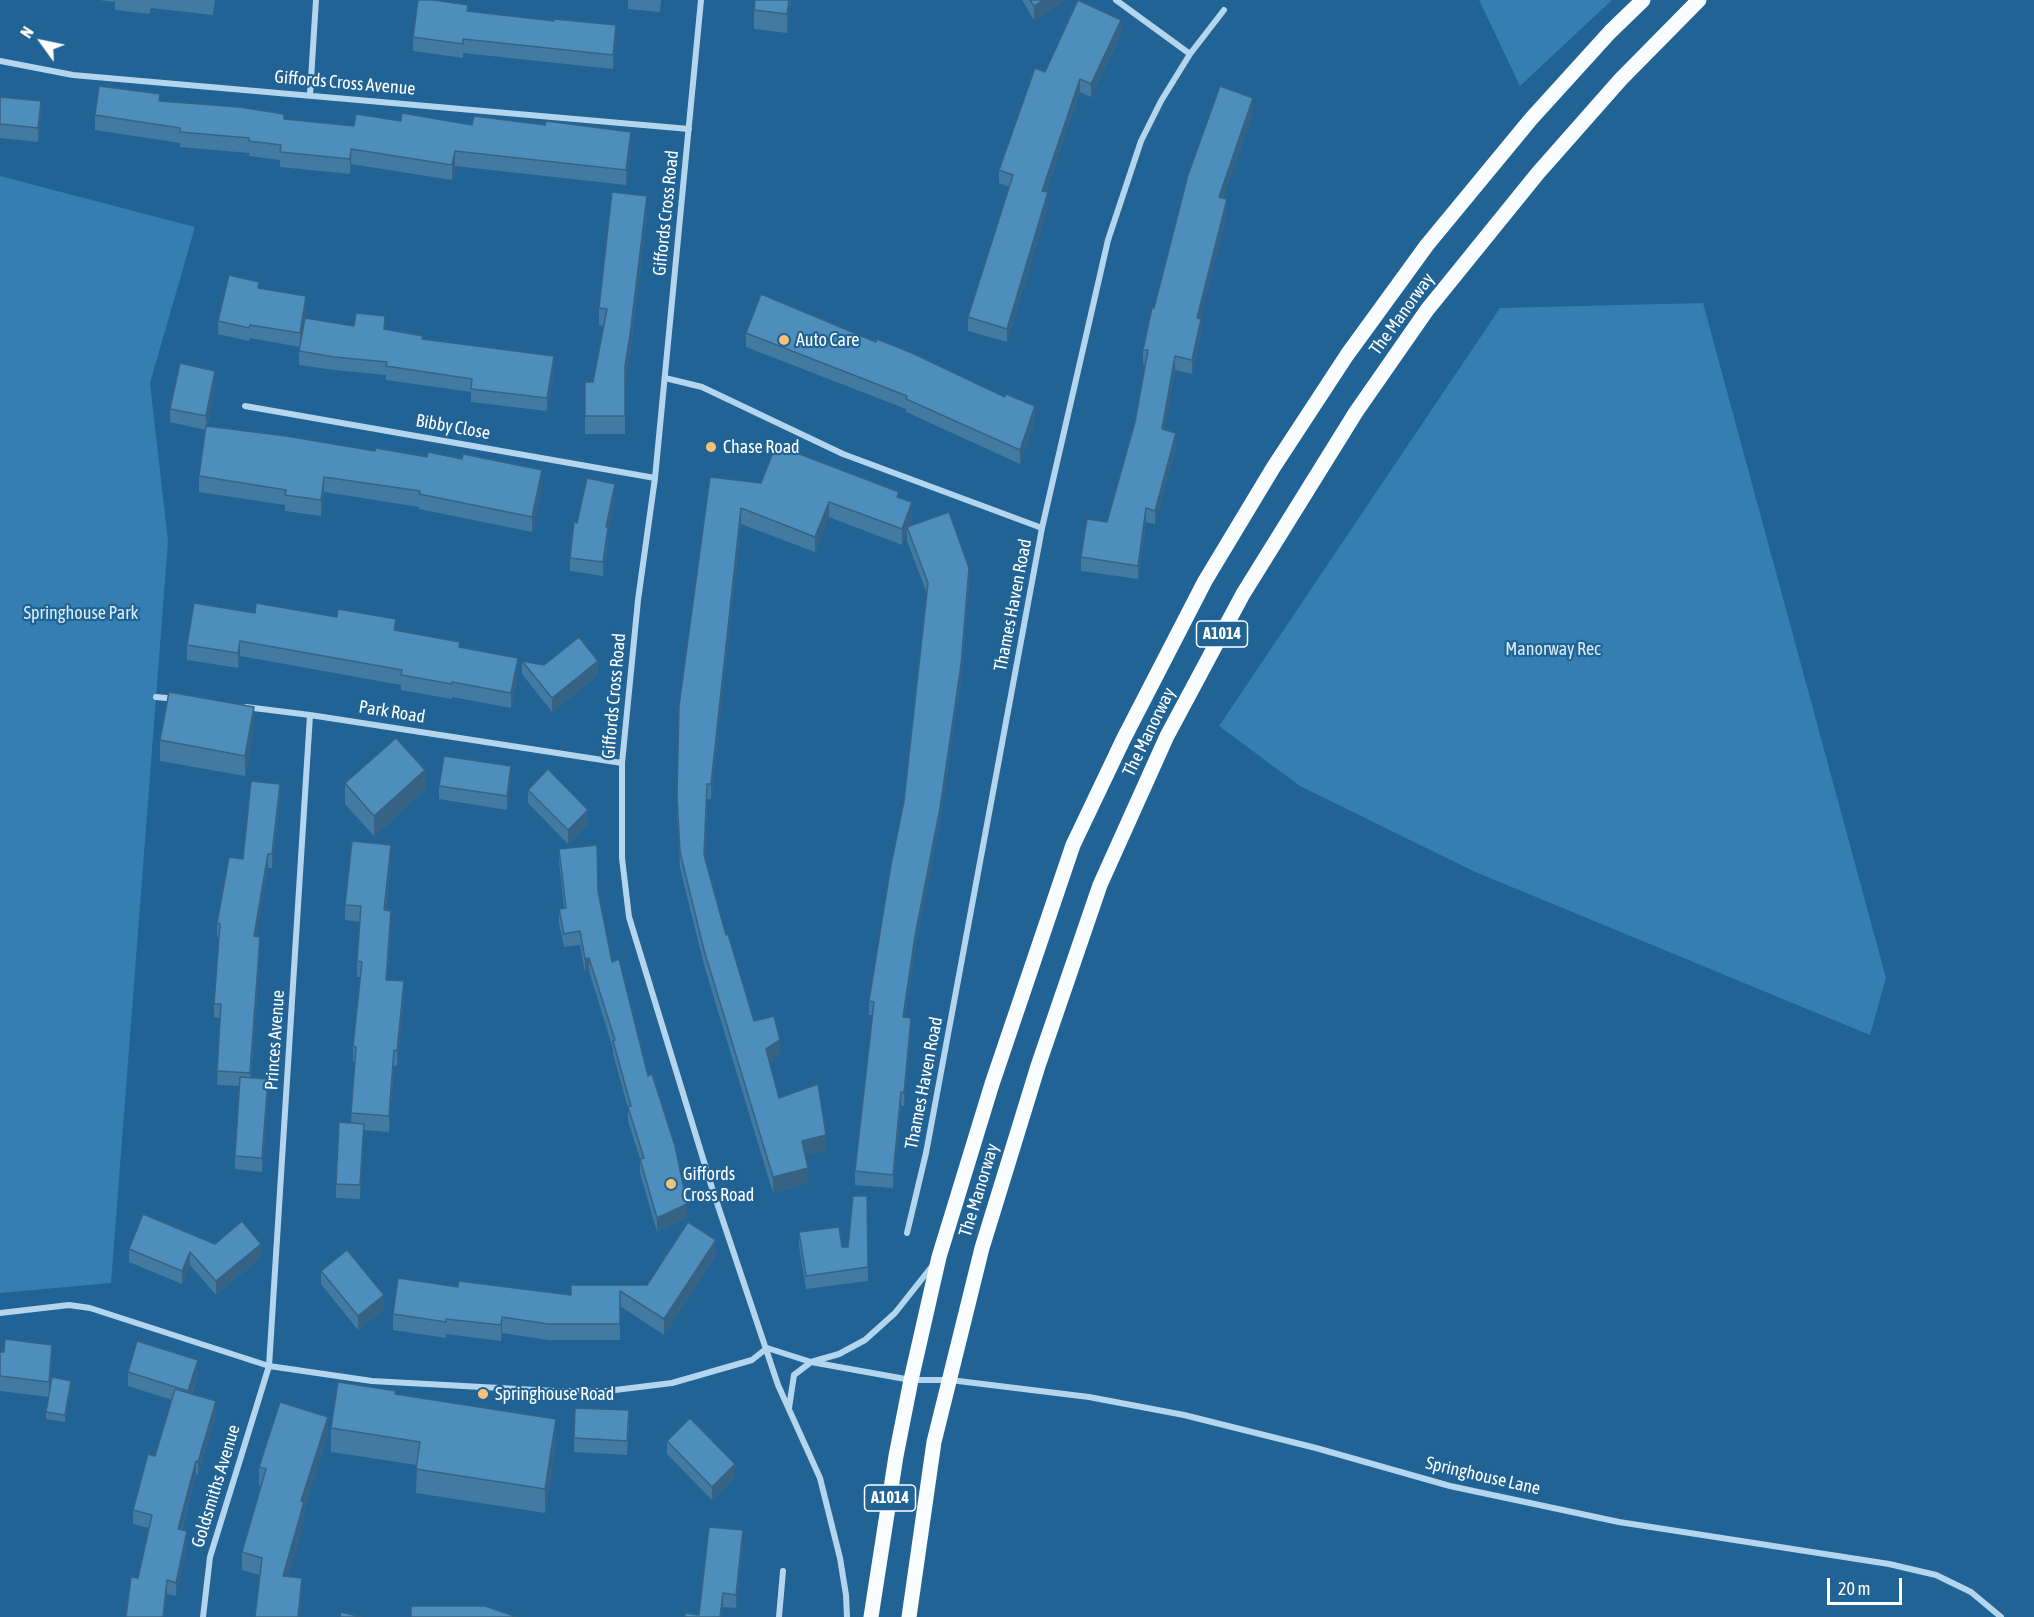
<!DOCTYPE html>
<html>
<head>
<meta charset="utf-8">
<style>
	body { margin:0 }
	#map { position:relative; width:2034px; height:1617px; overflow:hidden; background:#206394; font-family:"Asap Condensed",sans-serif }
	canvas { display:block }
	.north { position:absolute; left:12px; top:12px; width:60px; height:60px; -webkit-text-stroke:4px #206394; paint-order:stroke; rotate:303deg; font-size:16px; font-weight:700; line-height:24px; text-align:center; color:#fff }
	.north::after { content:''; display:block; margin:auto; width:21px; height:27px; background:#fff; clip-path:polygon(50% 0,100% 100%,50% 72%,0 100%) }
	.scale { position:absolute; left:1827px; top:1578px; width:75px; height:27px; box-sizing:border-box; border:3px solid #fff; border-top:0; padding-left:8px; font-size:18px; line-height:21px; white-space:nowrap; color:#fff; -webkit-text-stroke:4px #206394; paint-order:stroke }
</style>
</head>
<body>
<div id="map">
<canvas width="2034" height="1617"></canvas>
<div class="north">N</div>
<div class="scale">20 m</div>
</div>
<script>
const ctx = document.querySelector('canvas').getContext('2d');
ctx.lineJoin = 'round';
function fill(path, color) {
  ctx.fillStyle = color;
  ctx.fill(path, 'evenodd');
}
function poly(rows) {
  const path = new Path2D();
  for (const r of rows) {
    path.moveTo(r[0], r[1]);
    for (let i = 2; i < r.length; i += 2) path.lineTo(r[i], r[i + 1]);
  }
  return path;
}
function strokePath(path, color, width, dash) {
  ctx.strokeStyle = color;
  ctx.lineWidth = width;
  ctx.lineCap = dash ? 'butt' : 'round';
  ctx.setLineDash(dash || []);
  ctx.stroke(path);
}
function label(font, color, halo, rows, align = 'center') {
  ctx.font = font + ' "Asap Condensed",sans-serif';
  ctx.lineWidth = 4.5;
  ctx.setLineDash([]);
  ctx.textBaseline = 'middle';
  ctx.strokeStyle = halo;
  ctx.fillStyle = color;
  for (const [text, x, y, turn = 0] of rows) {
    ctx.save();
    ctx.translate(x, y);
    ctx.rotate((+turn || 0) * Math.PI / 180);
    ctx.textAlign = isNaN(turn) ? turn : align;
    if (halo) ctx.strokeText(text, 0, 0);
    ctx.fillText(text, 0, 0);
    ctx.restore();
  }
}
fill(poly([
	[1479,0,1612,0,1520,86],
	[0,176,195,227,150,383,168,541,111,1283,0,1293],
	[1703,303,1886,978,1870,1035,1473,871,1300,786,1219,726,1500,308]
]), '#347eb1');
strokePath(poly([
	[701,0,655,478,638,600,622,763,622,858,629,917,712,1188,778,1385,820,1478,840,1558,846,1595,847,1617],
	[1116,0,1190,54],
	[0,61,73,75,689,129],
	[310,95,316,0],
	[665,378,702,387,843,454,1042,528],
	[245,406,655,478],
	[156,697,176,699],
	[246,707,310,715,622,763],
	[907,1233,926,1153,1042,528,1108,240,1141,141,1161,101,1190,54,1224,10],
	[0,1313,69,1305,90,1308,269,1366,372,1381,555,1391,607,1391,672,1383,752,1360,767,1348],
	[767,1348,811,1362,911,1380,950,1380,1089,1397,1184,1415,1316,1448,1450,1486,1619,1522,1889,1564,1936,1575,1971,1592,2001,1617],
	[789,1408,794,1375,811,1362,839,1354,865,1340,895,1313,933,1265],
	[203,1617,210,1557,269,1366,310,715],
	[779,1617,783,1571]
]), '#b3d6ee', 6);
strokePath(poly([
	[871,1617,896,1456,911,1380,939,1257,992,1084,1073,845,1124,738,1205,581,1273,468,1347,355,1427,245,1531,119,1610,32,1643,0],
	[909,1617,934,1442,982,1248,1038,1066,1100,885,1167,736,1243,594,1356,412,1427,310,1538,173,1621,79,1699,0]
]), '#fafdff', 15);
fill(poly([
	[99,0,215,0,213,15,151,8,150,14,115,10,115,2],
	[628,0,661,0,660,12,628,9],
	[791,0,787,33,754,29,754,10],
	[1022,0,1066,0,1034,20],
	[468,11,616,39,613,69,463,53,463,58,413,51,413,37],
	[1121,34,1091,97,1080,92,1046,192,1048,206,1007,342,968,331,968,317,1009,187,999,183,999,170,1045,72],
	[0,97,41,115,38,142,0,138],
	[160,101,284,119,354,126,401,121,472,125,631,147,626,185,455,166,452,180,351,164,350,174,280,167,280,160,249,156,249,153,180,147,180,143,95,130,95,115],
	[1253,112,1223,198,1227,213,1200,318,1201,332,1192,374,1175,370,1164,430,1176,447,1155,524,1146,522,1138,579,1081,571,1081,557,1107,522,1135,422,1145,364,1143,363,1143,350,1154,308],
	[647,214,630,353,625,383,625,434,585,434,585,382,593,382,604,326,599,325,599,308],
	[259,288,306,310,300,347,250,338,249,341,218,334,218,321],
	[354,326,385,330,554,369,547,411,471,402,471,392,386,380,386,375,334,370,299,365,299,351],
	[746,333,876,342,1035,420,1020,464,906,412,906,409,746,347],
	[215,384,207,426,542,485,532,532,419,509,419,507,324,492,321,516,285,511,285,505,199,492,199,476,206,430,170,422,170,409],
	[710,477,899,498,912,518,909,526,969,582,961,679,940,821,915,949,905,1017,911,1031,904,1106,901,1106,893,1188,855,1185,855,1171,873,1015,869,1015,869,1001,904,801,927,594,907,541,907,533,902,545,829,517,815,552,741,524,711,799,707,799,705,856,726,935,754,1021,780,1055,770,1062,779,1098,826,1151,805,1155,808,1183,773,1193,704,965,680,868,677,811,679,706],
	[615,497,608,530,608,541,603,576,570,571,570,558,577,523],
	[255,613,396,631,460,648,518,674,511,708,452,697,452,699,401,690,401,685,240,656,238,668,187,660,187,645],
	[522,661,544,665,598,675,552,712,522,674],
	[254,727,245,776,160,761,160,740],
	[511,780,507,810,439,799,439,786],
	[345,783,425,790,374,836,345,804],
	[528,790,588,823,568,844,528,803],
	[280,797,272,868,268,868,256,936,260,950,251,1078,268,1093,262,1172,235,1169,235,1156,240,1086,217,1085,220,1018,214,1017,214,1004,219,937,217,937,217,923,243,859],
	[559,849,598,891,612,962,648,1076,687,1217,657,1232,640,1173,640,1159,628,1121,628,1108,613,1054,613,1049,589,971,585,973,580,945,564,947,559,923,559,909,564,908,559,862],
	[391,861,386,911,391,927,387,980,404,997,397,1066,394,1066,389,1132,364,1130,360,1199,336,1198,336,1184,351,1123,355,1062,353,1062,353,1046,360,977,357,977,357,961,360,922,345,920,345,905],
	[867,1196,868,1281,806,1289,799,1246,799,1232,842,1247,848,1247],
	[215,1244,261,1257,216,1295,190,1265,182,1284,129,1262,129,1249],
	[716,1255,664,1335,620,1306,620,1340,548,1340,502,1333,501,1341,446,1334,446,1338,393,1330,393,1314,458,1287,571,1295,647,1285],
	[321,1271,384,1309,358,1330,321,1284],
	[0,1352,52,1360,49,1397,0,1391],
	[128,1372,198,1374,192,1394,216,1415,198,1475,196,1475,182,1529,187,1544,176,1596,167,1594,164,1617,126,1617,138,1578,149,1528,133,1524,133,1510,155,1456,172,1400,128,1386],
	[71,1387,65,1422,46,1419,46,1412],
	[629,1424,627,1455,574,1452,574,1438],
	[331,1428,556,1443,545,1513,416,1493,417,1465,331,1452],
	[328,1435,304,1509,304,1520,288,1577,302,1596,260,1575,242,1570,242,1552,261,1486,259,1485,259,1467],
	[667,1441,735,1477,712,1500,667,1454],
	[743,1544,736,1608,723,1607,699,1615]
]), '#427aa2');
fill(poly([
	[789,0,791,0,787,33,787,14],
	[1043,0,1066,0,1034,20,1034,6],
	[1121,20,1121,34,1091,97,1091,84],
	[616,25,616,39,613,69,613,55],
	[1080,79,1080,92,1042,204,1042,191],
	[1253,98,1253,112,1219,211,1219,197],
	[41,101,41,115,38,142,38,128],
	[631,132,631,147,626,185,626,170],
	[351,149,351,164,350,174,350,159],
	[455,151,455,166,452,180,452,165],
	[1048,192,1048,206,1007,342,1007,329],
	[647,196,647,214,630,353,625,384,625,366],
	[1227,199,1227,213,1197,331,1197,318],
	[306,296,306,310,300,347,300,333],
	[1201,319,1201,332,1192,374,1192,360],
	[554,356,554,369,547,411,547,398],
	[1175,356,1175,370,1162,443,1162,429],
	[215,371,215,384,206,430,206,416],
	[1035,406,1035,420,1020,464,1020,450],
	[1176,433,1176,447,1155,524,1155,511],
	[542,470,542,485,532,532,532,517],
	[324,477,324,492,321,516,321,500],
	[615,484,615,497,608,530,608,541,603,576,603,562,606,527],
	[829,502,829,517,815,552,815,537],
	[912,502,912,518,908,530,907,527,907,533,902,545,902,529],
	[741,508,741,524,711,799,711,784],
	[1146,508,1146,522,1138,579,1138,566],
	[969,568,969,582,961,679,940,821,915,949,903,1030,903,1017],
	[240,641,240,656,238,668,238,653],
	[518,658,518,674,511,708,511,693],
	[598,661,598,675,552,712,552,698],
	[254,707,254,727,245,776,245,756],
	[511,766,511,780,507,810,507,796],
	[425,770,425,790,374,836,374,816],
	[280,784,280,797,272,868,272,854],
	[588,810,588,823,568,844,568,830],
	[391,845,391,861,384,926,384,910],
	[268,854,268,868,254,950,254,936],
	[391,911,391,927,386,995,386,980],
	[260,937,260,950,250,1087,250,1073],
	[589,958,589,971,585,973,585,959],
	[404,981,404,997,397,1066,397,1051],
	[911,1018,911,1031,904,1106,904,1093],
	[780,1040,780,1055,766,1065,766,1049],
	[394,1050,394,1066,389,1132,389,1116],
	[268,1079,268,1093,262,1172,262,1158],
	[901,1092,901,1106,893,1188,893,1175],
	[364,1124,364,1137,360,1199,360,1185],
	[826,1135,826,1151,802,1156,802,1141],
	[808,1168,808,1183,773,1193,773,1177],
	[687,1204,687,1217,657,1232,657,1218],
	[716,1240,716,1255,664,1335,664,1319],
	[261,1244,261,1257,216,1295,216,1281],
	[190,1252,190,1265,182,1284,182,1271],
	[384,1295,384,1309,358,1330,358,1316],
	[502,1317,502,1333,501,1341,501,1325],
	[52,1345,52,1360,49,1397,49,1382],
	[198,1360,198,1374,188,1405,188,1391],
	[71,1381,71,1387,65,1422,65,1415],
	[216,1401,216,1415,198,1475,198,1462],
	[328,1417,328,1435,304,1509,304,1520,283,1594,283,1576,301,1501],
	[556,1419,556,1443,545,1513,545,1489],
	[196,1461,196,1475,178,1542,178,1529],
	[735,1464,735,1477,712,1500,712,1487],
	[743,1530,743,1544,736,1608,736,1595],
	[187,1531,187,1544,176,1596,176,1583],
	[302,1578,302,1596,300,1617,298,1617],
	[167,1580,167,1594,164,1617,163,1617],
	[723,1593,723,1607,722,1617,720,1617]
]), '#366384');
const building = poly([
	[418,0,433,0,468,5,467,11,554,21,554,19,616,25,613,55,463,39,463,44,413,37,418,0],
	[755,0,789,0,787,14,754,10,755,0],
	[1030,0,1043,0,1034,6,1030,0],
	[1078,0,1121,20,1091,84,1080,79,1042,191,1048,192,1007,329,968,317,1013,175,999,170,1035,68,1045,72,1078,0],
	[99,86,160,94,159,101,239,107,284,114,284,119,354,126,356,114,401,121,402,113,472,125,474,116,545,125,546,121,631,132,626,170,455,151,452,165,351,149,350,159,280,152,281,145,249,141,249,138,180,132,180,128,95,115,99,86],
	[1220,86,1253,98,1219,197,1227,199,1197,318,1201,319,1192,360,1175,356,1162,429,1176,433,1155,511,1146,508,1138,566,1081,557,1087,519,1107,522,1135,422,1148,350,1143,350,1152,308,1154,308,1188,175,1220,86],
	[0,97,41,101,38,128,0,124,0,97],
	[612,192,647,196,630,335,625,366,625,416,585,416,585,382,593,382,607,309,599,308,612,192],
	[229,275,259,282,258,288,306,296,300,333,250,325,249,328,218,321,229,275],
	[761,294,876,342,877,339,912,353,1005,397,1006,394,1035,406,1020,450,906,399,907,396,746,333,761,294],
	[356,313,385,316,384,329,423,336,422,339,554,356,547,398,471,389,472,379,386,366,387,362,334,357,299,351,305,318,354,326,356,313],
	[180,363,215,371,206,416,170,409,180,363],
	[206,426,286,436,375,451,376,448,427,457,428,452,462,459,463,454,542,470,532,517,419,494,420,491,324,477,321,500,285,495,286,490,199,476,206,426],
	[776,445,899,492,897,497,912,502,902,529,829,502,815,537,741,508,711,784,707,784,704,855,726,935,728,934,754,1021,774,1016,780,1040,766,1049,779,1098,818,1084,826,1135,802,1141,808,1168,773,1177,704,950,680,852,677,796,679,706,710,477,761,483,776,445],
	[587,478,615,484,606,527,608,527,603,562,570,558,574,522,577,523,587,478],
	[949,512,969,568,961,665,940,808,915,936,903,1017,911,1018,904,1093,901,1092,893,1175,855,1171,874,1002,869,1001,891,865,904,801,928,583,907,527,949,512],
	[194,603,255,613,256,603,337,617,338,609,396,619,394,630,460,642,459,647,518,658,511,693,452,682,452,684,401,675,402,670,240,641,238,653,187,645,194,603],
	[579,637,598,661,552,698,522,661,544,665,579,637],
	[169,692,254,707,245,756,160,740,169,692],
	[396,738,425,770,374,816,345,783,396,738],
	[444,756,511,766,507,796,439,786,444,756],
	[548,769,588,810,568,830,528,790,548,769],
	[251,781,280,784,272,854,268,854,254,936,260,937,250,1073,217,1071,221,1004,214,1004,220,924,217,923,229,857,243,859,251,781],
	[352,841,391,845,384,910,391,911,386,980,404,981,397,1051,394,1050,389,1116,351,1113,356,1047,353,1046,362,962,357,961,361,906,345,905,352,841],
	[597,845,598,891,612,962,619,959,648,1076,652,1074,675,1146,687,1204,657,1218,640,1159,644,1158,628,1107,631,1106,613,1041,615,1040,589,958,585,959,580,931,564,934,559,909,566,908,559,849,597,845],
	[240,1077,268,1079,262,1158,235,1156,240,1077],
	[339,1122,364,1124,360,1185,336,1184,339,1122],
	[853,1196,867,1196,868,1267,806,1276,799,1232,839,1227,842,1247,848,1247,853,1196],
	[143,1214,215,1244,242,1221,261,1244,216,1281,190,1252,182,1271,129,1249,143,1214],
	[688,1222,716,1240,664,1319,620,1291,620,1324,548,1324,502,1317,501,1325,446,1319,446,1322,393,1314,398,1278,458,1287,459,1281,571,1295,571,1285,647,1285,688,1222],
	[347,1250,384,1295,358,1316,321,1271,347,1250],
	[5,1339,52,1345,49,1382,0,1376,0,1352,4,1352,5,1339],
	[137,1341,198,1360,188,1391,128,1372,137,1341],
	[52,1377,71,1381,65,1415,46,1412,52,1377],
	[338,1382,396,1391,395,1394,556,1419,545,1489,416,1469,420,1442,331,1428,338,1382],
	[175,1389,216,1401,198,1462,196,1461,178,1529,187,1531,176,1583,167,1580,163,1617,126,1617,131,1577,138,1578,152,1515,133,1510,148,1454,155,1456,175,1389],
	[280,1402,328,1417,301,1501,304,1502,283,1576,302,1578,298,1617,255,1617,262,1558,242,1552,266,1469,259,1467,280,1402],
	[575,1408,629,1410,627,1441,574,1438,575,1408],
	[690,1418,735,1464,712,1487,667,1441,690,1418],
	[709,1527,743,1530,736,1595,723,1593,720,1617,685,1617,685,1613,699,1615,709,1527],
	[411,1606,485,1606,517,1617,411,1617,411,1606],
	[341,1612,361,1617,340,1617,341,1612]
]);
fill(building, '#4d8ebc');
strokePath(building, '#366384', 1.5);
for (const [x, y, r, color] of [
	[784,340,6,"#fbc174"],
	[711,447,6,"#fbc174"],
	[671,1184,6,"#fbc174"],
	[483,1394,6,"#fbc174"]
]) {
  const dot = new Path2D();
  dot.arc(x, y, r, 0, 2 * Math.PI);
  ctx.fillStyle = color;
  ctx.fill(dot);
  strokePath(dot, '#206394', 2);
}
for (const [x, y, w] of [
	[1222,634,51],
	[890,1498,51]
]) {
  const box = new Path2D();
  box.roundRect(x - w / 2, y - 13, w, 26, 4.5);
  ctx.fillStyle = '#206394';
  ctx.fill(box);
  strokePath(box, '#fff', 1.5);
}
label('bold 16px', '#fff', null, [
	["A1014",1222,634],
	["A1014",890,1498]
]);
label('18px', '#fff', '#206394', [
	["Giffords Cross Avenue",345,83,5],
	["Giffords Cross Road",666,213,-84],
	["The Manorway",1402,314,-54],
	["Bibby Close",453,427,10],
	["Thames Haven Road",1013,605,-79],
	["Giffords Cross Road",614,696,-85],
	["Park Road",392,712,9],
	["The Manorway",1149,732,-64],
	["Princes Avenue",275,1040,-86],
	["Thames Haven Road",924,1083,-79],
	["The Manorway",979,1190,-73],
	["Springhouse Lane",1483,1476,13],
	["Goldsmiths Avenue",216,1486,-73]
]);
label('18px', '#fff', '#206394', [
	["Auto Care",796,340],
	["Chase Road",723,447],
	["Giffords",683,1174],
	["Cross Road",683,1195],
	["Springhouse Road",495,1394]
], 'left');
label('18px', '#d9edfa', '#206394', [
	["Springhouse Park",81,613],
	["Manorway Rec",1553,649]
]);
</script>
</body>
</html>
